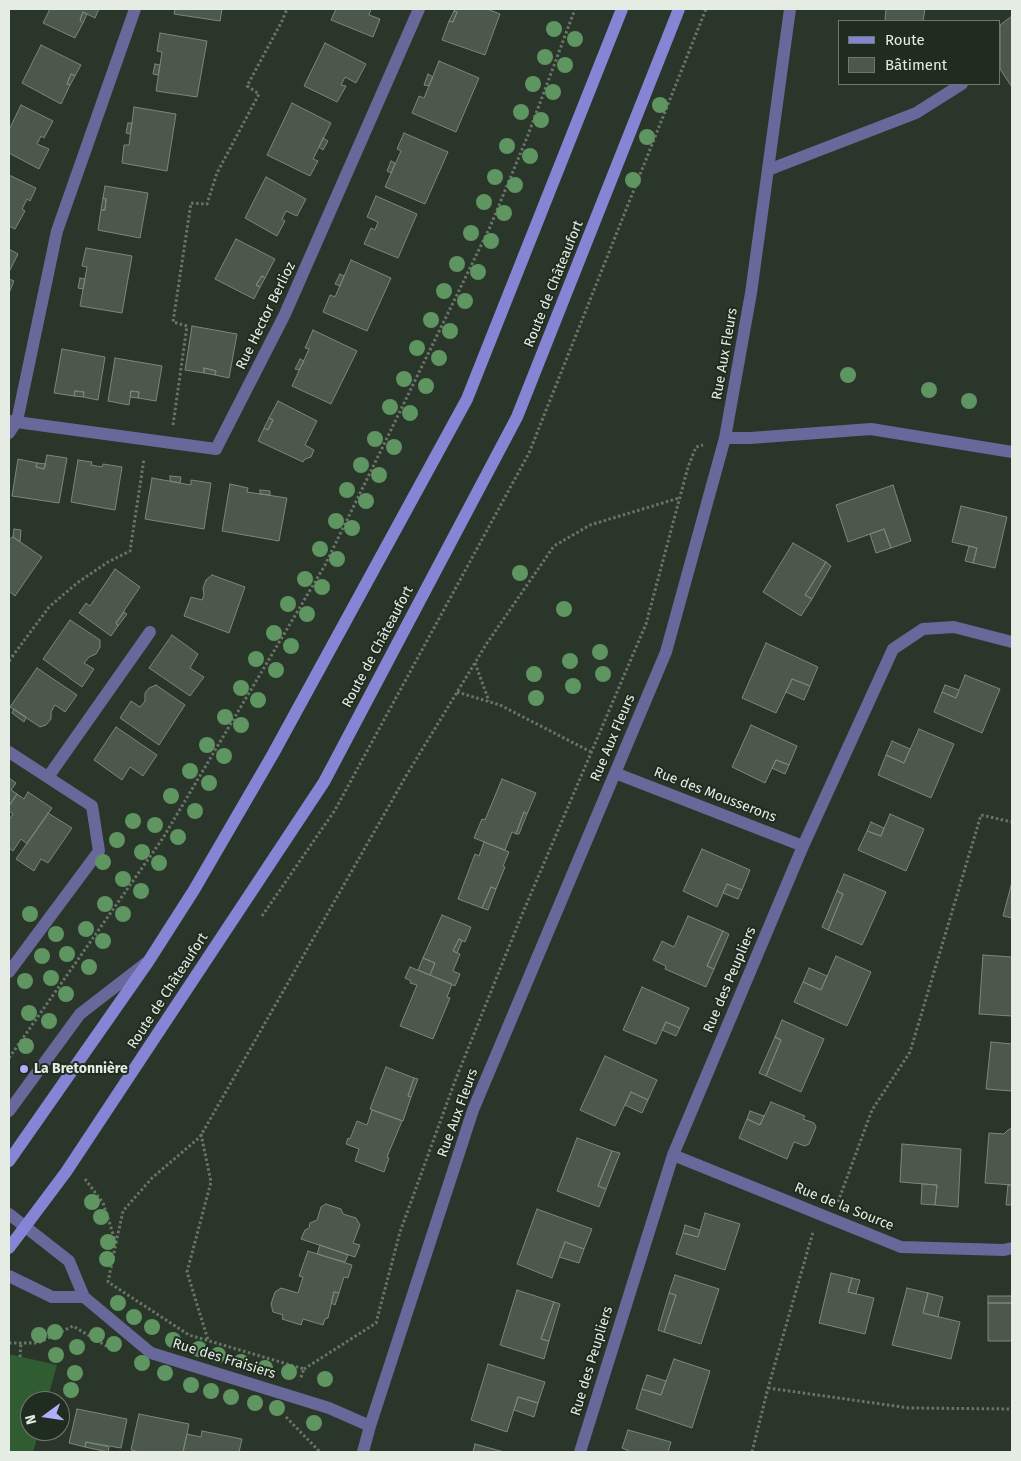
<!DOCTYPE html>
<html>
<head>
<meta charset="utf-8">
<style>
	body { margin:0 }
	#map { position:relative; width:1021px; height:1461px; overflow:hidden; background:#2a362a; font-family:"Fira Sans",sans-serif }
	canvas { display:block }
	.frame { position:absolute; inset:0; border:10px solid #e4ece4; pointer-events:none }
	.legend { position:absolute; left:838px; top:20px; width:162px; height:65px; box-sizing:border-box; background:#202c20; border:1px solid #6e796e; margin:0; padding:6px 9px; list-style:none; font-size:15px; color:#e4ece4 }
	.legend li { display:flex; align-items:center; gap:10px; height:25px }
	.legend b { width:25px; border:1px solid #6e796e }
	.north { position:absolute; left:20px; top:1391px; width:50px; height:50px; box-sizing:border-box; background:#202c20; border:1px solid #6e796e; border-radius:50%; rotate:256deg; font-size:14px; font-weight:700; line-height:20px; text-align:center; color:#e4ece4 }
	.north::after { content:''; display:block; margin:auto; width:18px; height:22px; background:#aeaefa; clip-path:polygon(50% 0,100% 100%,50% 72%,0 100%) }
</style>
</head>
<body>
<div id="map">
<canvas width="1021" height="1461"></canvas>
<div class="frame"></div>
<ul class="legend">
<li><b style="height:6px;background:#8684d5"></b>Route</li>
<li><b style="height:14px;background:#4c584b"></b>Bâtiment</li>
</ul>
<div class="north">N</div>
</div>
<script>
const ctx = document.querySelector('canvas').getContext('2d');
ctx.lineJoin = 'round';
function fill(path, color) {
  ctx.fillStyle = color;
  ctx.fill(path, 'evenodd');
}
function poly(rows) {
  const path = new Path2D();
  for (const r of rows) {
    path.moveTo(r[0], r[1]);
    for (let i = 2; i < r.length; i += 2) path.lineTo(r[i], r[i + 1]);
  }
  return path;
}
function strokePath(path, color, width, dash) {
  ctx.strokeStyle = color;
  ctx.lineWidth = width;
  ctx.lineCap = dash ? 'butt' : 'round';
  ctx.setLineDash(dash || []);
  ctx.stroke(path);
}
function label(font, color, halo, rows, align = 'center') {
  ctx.font = font + ' "Fira Sans",sans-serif';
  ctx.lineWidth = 4;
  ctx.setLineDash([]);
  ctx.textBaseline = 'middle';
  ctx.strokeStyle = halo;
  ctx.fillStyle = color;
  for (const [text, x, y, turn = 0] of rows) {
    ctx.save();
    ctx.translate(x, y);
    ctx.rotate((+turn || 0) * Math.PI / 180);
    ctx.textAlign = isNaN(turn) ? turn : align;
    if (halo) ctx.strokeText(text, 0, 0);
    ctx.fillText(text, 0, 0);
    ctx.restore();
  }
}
fill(poly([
	[9,1354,57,1365,47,1401,30,1401,30,1431,39,1431,33,1452,9,1452]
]), '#305c32');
const building = poly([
	[50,9,99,9,95,18,83,12,80,20,83,23,75,38,43,23,50,9],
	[175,9,222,9,220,21,174,14,175,9],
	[336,9,371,9,369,15,380,19,373,37,331,20,336,9],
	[455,9,487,9,500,14,485,55,442,40,449,21,453,22,457,12,454,11,455,9],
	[886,9,925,9,923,21,885,21,886,9],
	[454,11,457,12,453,22,449,21,454,11],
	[83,12,87,14,83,23,80,20,83,12],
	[1012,16,1012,87,1000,69,1000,25,1012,16],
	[160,33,207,41,197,97,156,91,162,52,157,51,160,33],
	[325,43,366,64,356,83,345,77,341,85,346,86,337,102,304,86,325,43],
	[41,45,81,65,75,76,71,74,67,84,70,85,61,104,22,83,41,45],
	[439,61,479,78,456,132,412,113,419,96,424,98,439,61],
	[155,64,160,65,158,75,153,74,155,64],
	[71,74,75,76,70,85,67,84,71,74],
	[428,74,433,77,429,86,424,85,428,74],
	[292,103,331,123,313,159,318,161,310,176,267,155,292,103],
	[21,105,53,121,44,138,41,136,37,144,49,149,39,169,9,153,9,130,21,105],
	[134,107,176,114,167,171,122,163,124,145,129,145,134,107],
	[128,123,132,123,130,134,126,133,128,123],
	[404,133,448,152,425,204,385,187,401,151,397,149,404,133],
	[323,138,328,141,323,150,319,147,323,138],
	[391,161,395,163,391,173,387,171,391,161],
	[9,175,36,188,30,201,27,199,22,209,25,211,15,229,9,226,9,175],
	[266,177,306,199,297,216,286,211,282,219,285,221,277,236,245,218,266,177],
	[105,186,148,193,140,238,98,230,101,210,105,210,106,199,103,198,105,186],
	[376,196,417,214,398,258,364,244,371,228,375,230,378,222,367,217,376,196],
	[103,198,106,199,105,210,101,210,103,198],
	[236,239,275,259,265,278,262,276,256,285,260,287,254,299,215,279,236,239],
	[86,248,132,256,122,313,80,306,87,267,82,266,86,248],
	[9,249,18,254,10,270,9,270,9,249],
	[351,260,391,278,367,331,323,312,330,295,335,297,351,260],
	[340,274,344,276,340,286,335,284,340,274],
	[262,276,265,278,260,287,256,285,262,276],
	[80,278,85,279,83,289,78,288,80,278],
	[9,279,14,281,9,293,9,279],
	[192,326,237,334,229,378,215,375,216,371,204,368,204,373,185,370,192,326],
	[313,330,357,351,331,404,292,386,309,349,305,348,313,330],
	[62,349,105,357,98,400,83,397,84,392,75,391,74,396,54,393,62,349],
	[115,358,162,366,156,401,138,398,139,392,131,391,129,405,108,401,115,358],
	[300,359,304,361,299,370,295,369,300,359],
	[204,368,216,371,215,375,204,373,204,368],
	[75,391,84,392,83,397,74,396,75,391],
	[131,391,139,392,138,398,130,397,131,391],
	[278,401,317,421,305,445,314,450,311,457,305,459,303,462,258,441,264,428,268,430,273,420,269,418,278,401],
	[269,418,273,420,268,430,264,428,269,418],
	[47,455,67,458,59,503,12,496,18,459,37,463,36,467,44,469,47,455],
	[78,460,92,462,91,465,102,467,103,464,122,467,115,510,71,502,78,460],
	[37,463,46,464,44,469,36,467,37,463],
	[170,476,181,477,180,483,170,481,170,476],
	[152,478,191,485,191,480,211,483,204,529,145,519,152,478],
	[230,484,248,488,247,492,287,498,279,541,222,531,230,484],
	[893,485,911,541,891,548,884,529,848,542,836,505,893,485],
	[260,490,270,491,270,495,260,494,260,490],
	[961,506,1007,517,995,568,973,563,977,548,952,542,961,506],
	[14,529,21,530,20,542,13,537,14,529],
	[884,529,891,548,876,553,870,534,884,529],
	[13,537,42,557,15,596,9,591,9,539,13,537],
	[793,543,826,562,805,595,812,599,801,616,763,592,793,543],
	[969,546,977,548,973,563,965,561,969,546],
	[826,562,831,566,812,599,805,595,826,562],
	[115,569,140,587,116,623,118,626,111,636,79,613,86,603,90,606,115,569],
	[212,575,245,587,229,633,184,616,191,597,202,600,204,595,203,588,206,580,212,575],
	[124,612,127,614,118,626,116,623,124,612],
	[70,620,100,640,100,647,96,654,89,657,84,663,94,669,82,687,43,659,70,620],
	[172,635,198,654,190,668,204,677,190,696,149,668,172,635],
	[766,643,818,667,810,686,792,679,776,713,742,698,766,643],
	[37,668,77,695,65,712,55,705,51,712,51,719,46,725,40,727,10,707,37,668],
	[965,675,1000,689,982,733,934,712,942,692,956,698,965,675],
	[792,679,810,686,804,700,786,692,792,679],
	[156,685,185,705,159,745,120,718,131,701,140,707,145,701,145,693,149,688,156,685],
	[945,685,959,690,956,698,942,692,945,685],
	[14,709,26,717,24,722,12,713,14,709],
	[751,725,797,746,789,765,776,760,765,783,732,767,751,725],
	[116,727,157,755,143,776,130,767,122,780,94,760,116,727],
	[919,729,954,744,931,798,878,775,886,755,904,763,919,729],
	[892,741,910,749,904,763,886,755,892,741],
	[776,760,789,765,785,774,772,768,776,760],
	[9,778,16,783,11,790,17,794,9,806,9,778],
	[502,779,536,793,527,814,524,812,516,834,512,832,505,850,474,838,482,819,485,820,502,779],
	[28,792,52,808,27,844,21,839,13,851,9,848,9,820,13,814,9,811,9,806,17,794,24,799,28,792],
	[524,812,527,814,519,834,516,834,524,812],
	[48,813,72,828,48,863,41,859,34,871,16,859,48,813],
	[890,814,924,829,906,871,858,850,867,831,881,836,890,814],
	[871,822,884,828,881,836,867,831,871,822],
	[484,842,509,852,503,866,505,867,496,889,491,887,482,908,458,899,475,854,479,856,484,842],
	[702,849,750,870,742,890,727,884,717,907,683,891,702,849],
	[844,874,886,892,862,945,828,930,843,894,837,891,844,874],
	[1012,882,1012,918,1003,916,1012,882],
	[727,884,742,890,738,899,723,893,727,884],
	[491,887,496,889,488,910,482,908,491,887],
	[837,891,843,894,828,930,822,927,837,891],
	[442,915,471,927,465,942,459,939,453,951,460,954,453,971,460,974,455,986,430,975,435,963,423,958,442,915],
	[688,916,723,931,707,966,714,969,706,987,665,969,666,966,653,960,662,941,674,947,688,916],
	[723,931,729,934,714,969,707,966,723,931],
	[459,939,462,941,457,953,453,951,459,939],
	[983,955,1012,957,1012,1016,979,1014,983,955],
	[836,956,871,972,847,1026,794,1002,803,982,821,990,836,956],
	[423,958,435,963,430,975,418,970,423,958],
	[410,967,452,984,447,997,450,998,433,1039,400,1026,417,985,410,983,411,981,405,978,410,967],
	[809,968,827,976,821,990,803,982,809,968],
	[642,987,689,1008,680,1028,666,1022,656,1044,623,1030,642,987],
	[782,1020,824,1039,801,1092,766,1076,781,1040,775,1037,782,1020],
	[666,1022,680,1028,676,1036,662,1030,666,1022],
	[775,1037,781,1040,766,1076,759,1073,775,1037],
	[991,1042,1012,1044,1012,1091,986,1089,991,1042],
	[605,1056,657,1080,648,1100,631,1092,615,1126,580,1110,605,1056],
	[386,1067,414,1078,408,1096,411,1097,403,1121,370,1109,386,1067],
	[414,1078,418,1079,411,1097,408,1096,414,1078],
	[631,1092,648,1100,642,1113,625,1105,631,1092],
	[771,1102,805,1116,803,1119,814,1123,816,1127,809,1144,805,1146,794,1142,787,1159,739,1138,747,1119,760,1125,771,1102],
	[372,1110,402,1121,387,1157,389,1158,384,1172,355,1161,359,1149,346,1144,348,1138,350,1139,357,1121,367,1125,372,1110],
	[750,1111,764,1116,760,1125,747,1119,750,1111],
	[1012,1128,1012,1185,985,1183,989,1133,1004,1134,1008,1130,1012,1128],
	[577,1138,612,1151,598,1186,606,1189,599,1207,557,1191,577,1138],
	[902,1144,961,1149,958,1207,935,1205,937,1185,900,1182,902,1144],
	[612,1151,620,1153,606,1189,598,1186,612,1151],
	[922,1184,937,1185,935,1205,921,1204,922,1184],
	[1008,1185,1012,1185,1012,1205,1006,1205,1008,1185],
	[326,1204,341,1209,343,1214,356,1218,360,1225,353,1243,360,1245,355,1257,301,1239,305,1230,309,1228,310,1223,317,1220,321,1207,326,1204],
	[537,1209,592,1229,584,1249,565,1242,552,1278,517,1264,537,1209],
	[705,1213,740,1224,725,1270,676,1254,683,1233,698,1237,705,1213],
	[685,1225,700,1230,698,1237,683,1233,685,1225],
	[565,1242,584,1249,579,1263,559,1257,565,1242],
	[320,1245,348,1255,345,1262,317,1254,320,1245],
	[308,1251,352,1265,348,1278,344,1277,339,1293,334,1292,328,1318,325,1319,323,1325,303,1319,301,1325,282,1319,283,1315,273,1312,271,1304,275,1292,281,1288,298,1293,303,1277,299,1276,308,1251],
	[831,1273,852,1278,848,1292,874,1298,865,1334,819,1323,831,1273],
	[675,1275,719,1289,701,1344,664,1332,676,1295,669,1293,675,1275],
	[852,1278,860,1280,856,1294,848,1292,852,1278],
	[907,1288,928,1293,923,1313,960,1322,951,1359,892,1345,907,1288],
	[517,1290,554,1302,541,1339,549,1341,544,1359,500,1345,517,1290],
	[334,1292,339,1293,335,1305,331,1303,334,1292],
	[669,1293,676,1295,664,1332,658,1330,669,1293],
	[928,1293,943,1297,938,1317,923,1313,928,1293],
	[988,1296,1012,1296,1012,1303,988,1303,988,1296],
	[554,1302,560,1304,549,1341,541,1339,554,1302],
	[988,1303,1012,1303,1012,1341,988,1341,988,1303],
	[674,1359,710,1371,692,1428,636,1409,642,1389,661,1395,674,1359],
	[488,1364,545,1382,538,1403,518,1397,507,1432,471,1420,488,1364],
	[647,1375,666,1381,661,1395,642,1389,647,1375],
	[518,1397,538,1403,534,1417,514,1410,518,1397],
	[77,1409,127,1419,121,1448,86,1442,85,1447,69,1443,77,1409],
	[139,1414,189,1424,183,1452,140,1452,131,1450,139,1414],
	[628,1430,671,1442,668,1452,628,1452,629,1451,622,1448,628,1430],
	[202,1431,242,1439,239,1452,183,1452,187,1434,201,1437,202,1431],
	[86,1442,109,1447,108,1452,85,1447,86,1442],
	[475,1444,504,1452,473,1452,475,1444]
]);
fill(building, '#4c584b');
strokePath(building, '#7a887a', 1);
strokePath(poly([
	[173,425,187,326,173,322,191,203,207,204,217,173,259,94,247,86,282,21,287,9],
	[9,661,49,607,77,583,108,562,130,551,144,459],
	[475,663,489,701],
	[457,692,500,705,591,752],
	[262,916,335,810,529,453,706,9],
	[9,1058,163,838,325,565,490,227,528,135,575,9],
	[201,1134,211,1182,187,1272,208,1340],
	[85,1179,103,1203,116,1243,108,1282,189,1335,304,1369,300,1380],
	[838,1202,872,1110,910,1052,981,815,1012,822],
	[116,1243,123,1211,152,1178,200,1137,406,776,487,643,554,546,590,525,679,498],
	[9,1343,38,1343,73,1326,113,1350],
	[20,1357,21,1343],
	[304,1369,376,1323,400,1232,455,1081,521,917,646,624,688,467,696,447,703,445],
	[768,1388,909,1408,1012,1409],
	[286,1417,320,1452],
	[752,1452,768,1388,813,1232]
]), '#6a756a', 3, [2.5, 2.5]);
strokePath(poly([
	[768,170,916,113,962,84],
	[9,1111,80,1014,146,963]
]), '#68689b', 12);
strokePath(poly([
	[9,421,216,449,285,314,419,9],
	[9,433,17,421,57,231,135,9],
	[725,438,750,438,871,429,1012,452],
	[9,752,92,806,99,851,9,972],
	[615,773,803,846],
	[48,777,150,632],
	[673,1155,901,1247,1004,1250,1012,1248],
	[9,1214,69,1261,84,1297,151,1353,329,1408,370,1426],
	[9,1276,52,1297,84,1297],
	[363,1452,370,1426,473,1110,666,652,725,438,751,293,790,9],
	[580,1452,673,1155,803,846,893,649,923,629,954,627,1012,642]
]), '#68689b', 12);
strokePath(poly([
	[9,1161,148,962,194,890,273,754,467,399,622,9],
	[9,1248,66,1172,324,782,517,417,679,9]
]), '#8684d5', 12);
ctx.fillStyle = '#5e9560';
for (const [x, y] of [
	[554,29],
	[575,39],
	[545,57],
	[565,65],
	[533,84],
	[553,92],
	[660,105],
	[521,112],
	[541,120],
	[647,137],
	[507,146],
	[530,156],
	[495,177],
	[633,180],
	[515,185],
	[484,202],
	[504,213],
	[471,233],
	[491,241],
	[457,264],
	[478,272],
	[444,291],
	[465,301],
	[431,320],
	[450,331],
	[417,348],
	[439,358],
	[848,375],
	[404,379],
	[426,386],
	[929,390],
	[969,401],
	[390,407],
	[410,413],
	[375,439],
	[394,447],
	[361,465],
	[379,475],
	[347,490],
	[366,501],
	[336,521],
	[352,528],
	[320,549],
	[337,559],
	[520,573],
	[305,579],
	[322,587],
	[288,604],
	[564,609],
	[307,614],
	[274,633],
	[291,646],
	[600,652],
	[256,659],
	[570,661],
	[276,670],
	[534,674],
	[603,674],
	[573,686],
	[241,688],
	[536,698],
	[258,700],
	[225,717],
	[241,725],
	[207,745],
	[224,756],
	[190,771],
	[209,783],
	[171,796],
	[195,811],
	[133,821],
	[155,825],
	[178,837],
	[117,840],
	[142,852],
	[103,862],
	[159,863],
	[123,879],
	[141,891],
	[105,904],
	[30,914],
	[123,914],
	[86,929],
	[56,934],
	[103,941],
	[67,954],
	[42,956],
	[89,967],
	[51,978],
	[25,981],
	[66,994],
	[29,1013],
	[49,1021],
	[26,1046],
	[92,1202],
	[101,1217],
	[108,1242],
	[107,1259],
	[118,1303],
	[134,1317],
	[152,1327],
	[55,1332],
	[39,1335],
	[97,1335],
	[173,1340],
	[114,1344],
	[77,1347],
	[199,1349],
	[56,1355],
	[218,1355],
	[241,1362],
	[142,1363],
	[265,1368],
	[289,1372],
	[75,1373],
	[165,1373],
	[325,1379],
	[191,1385],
	[71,1390],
	[211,1391],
	[231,1397],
	[255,1403],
	[277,1408],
	[314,1423]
]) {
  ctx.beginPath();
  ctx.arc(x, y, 8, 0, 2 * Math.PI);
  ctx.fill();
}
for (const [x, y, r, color] of [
	[24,1069,5,"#aeaefa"]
]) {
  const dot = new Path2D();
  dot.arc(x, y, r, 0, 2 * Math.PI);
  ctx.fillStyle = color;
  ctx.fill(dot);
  strokePath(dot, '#202c20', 2);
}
label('14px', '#e4ece4', '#202c20', [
	["Route de Châteaufort",554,284,-68],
	["Rue Hector Berlioz",266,316,-64],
	["Rue Aux Fleurs",725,354,-80],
	["Route de Châteaufort",378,647,-62],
	["Rue Aux Fleurs",613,738,-67],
	["Rue des Mousserons",715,795,21],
	["Rue des Peupliers",730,980,-67],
	["Route de Châteaufort",168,991,-57],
	["Rue Aux Fleurs",458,1113,-70],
	["Rue de la Source",844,1207,22],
	["Rue des Fraisiers",224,1359,17],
	["Rue des Peupliers",592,1361,-73]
]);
label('bold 14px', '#e4ece4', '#202c20', [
	["La Bretonnière",34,1069]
], 'left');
</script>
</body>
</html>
